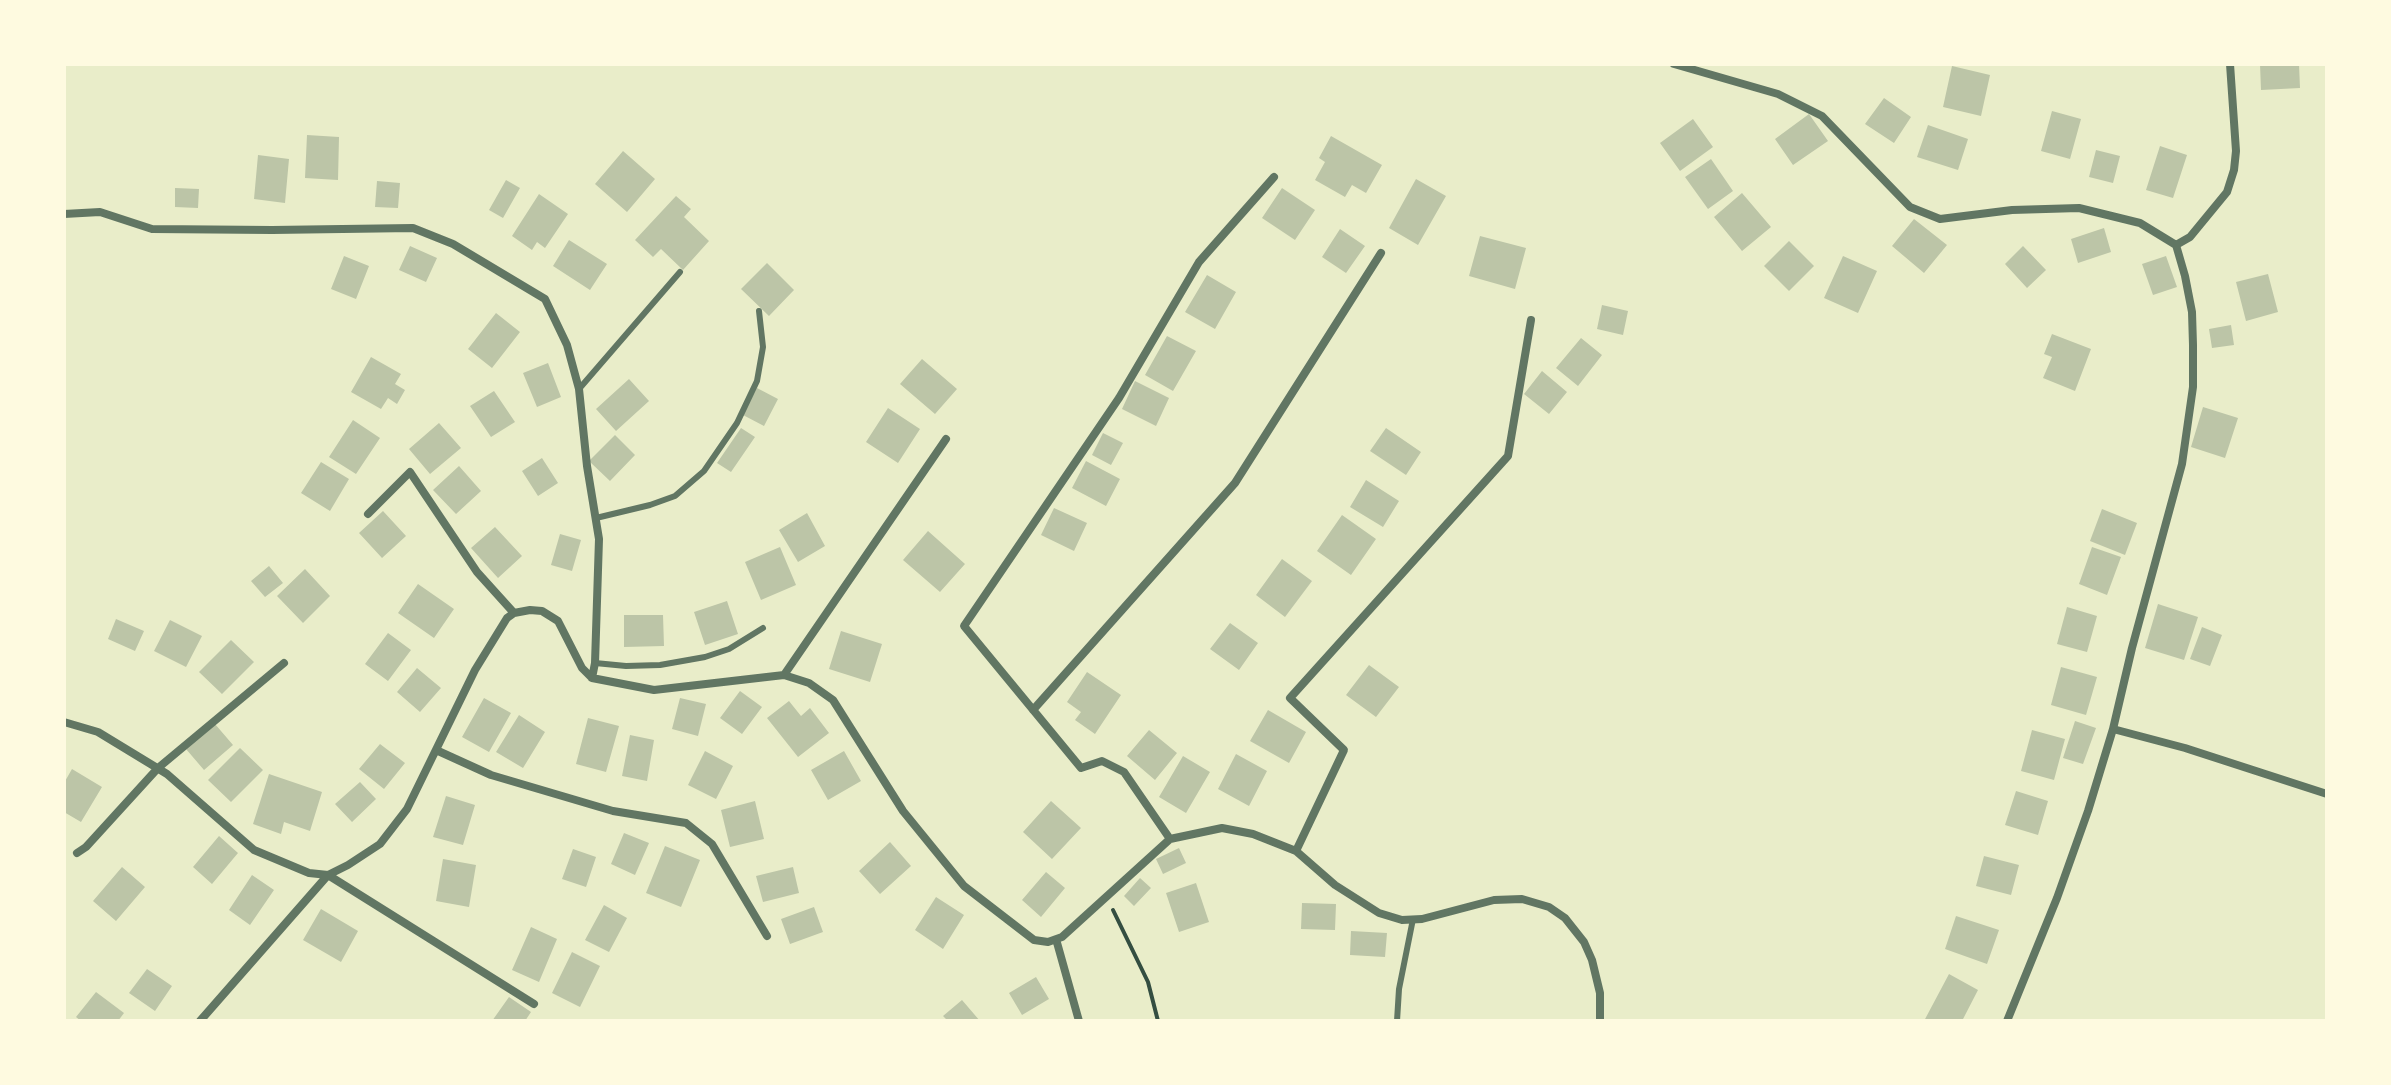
<!DOCTYPE html>
<html>
<head>
<meta charset="utf-8">
<style>
	body { margin:0 }
	#map { position:relative; width:2391px; height:1085px; overflow:hidden; background:#e9edc9; font-family:"Source Sans 3",sans-serif }
	canvas { display:block }
	.frame { position:absolute; inset:0; border:66px solid #fefae0; pointer-events:none }
</style>
</head>
<body>
<div id="map">
<canvas width="2391" height="1085"></canvas>
<div class="frame"></div>
</div>
<script>
const ctx = document.querySelector('canvas').getContext('2d');
ctx.lineJoin = 'round';
function fill(path, color) {
  ctx.fillStyle = color;
  ctx.fill(path, 'evenodd');
}
function poly(rows) {
  const path = new Path2D();
  for (const r of rows) {
    path.moveTo(r[0], r[1]);
    for (let i = 2; i < r.length; i += 2) path.lineTo(r[i], r[i + 1]);
  }
  return path;
}
function strokePath(path, color, width, dash) {
  ctx.strokeStyle = color;
  ctx.lineWidth = width;
  ctx.lineCap = dash ? 'butt' : 'round';
  ctx.setLineDash(dash || []);
  ctx.stroke(path);
}
fill(poly([
	[2260,64,2299,64,2300,88,2261,90],
	[1952,66,1990,75,1981,116,1943,107],
	[1884,98,1911,117,1894,143,1865,124],
	[2052,111,2081,119,2070,159,2041,151],
	[1809,114,1828,141,1793,165,1775,139],
	[1693,119,1713,147,1680,171,1660,143],
	[1928,125,1968,139,1958,170,1917,157],
	[307,135,339,137,338,180,305,178],
	[1331,136,1382,165,1366,193,1352,185,1345,197,1315,180,1325,162,1319,158],
	[2160,146,2187,155,2173,198,2146,190],
	[2096,150,2120,156,2113,183,2089,177],
	[623,151,655,179,627,212,595,184],
	[258,155,289,159,285,203,254,199],
	[1711,159,1733,191,1708,209,1685,177],
	[1416,179,1446,196,1418,245,1389,228],
	[506,180,520,188,503,218,489,210],
	[377,181,400,183,398,208,375,207],
	[175,188,199,189,198,208,175,207],
	[1282,188,1315,210,1295,240,1262,218],
	[1742,193,1771,227,1742,251,1714,217],
	[539,194,568,214,545,248,537,242,532,250,512,236],
	[676,196,691,209,684,217,709,241,683,270,661,249,653,257,635,240],
	[1914,219,1947,245,1924,273,1892,246],
	[2104,228,2111,252,2078,263,2071,239],
	[1340,229,1365,246,1346,273,1322,257],
	[1480,236,1526,248,1515,289,1469,276],
	[569,240,607,264,590,290,553,266],
	[1789,241,1814,266,1789,291,1764,266],
	[410,246,437,258,426,282,399,270],
	[2023,246,2046,270,2027,288,2005,264],
	[344,256,369,266,356,299,331,289],
	[1843,256,1877,271,1858,313,1824,298],
	[2166,256,2177,287,2153,295,2142,264],
	[767,263,794,290,769,316,741,289],
	[2268,274,2278,312,2246,321,2236,282],
	[1207,275,1236,292,1215,329,1185,312],
	[1602,305,1628,311,1623,335,1597,329],
	[496,313,520,332,492,368,468,349],
	[2231,325,2234,345,2212,348,2209,329],
	[2052,334,2091,349,2075,391,2043,378,2052,357,2044,354],
	[1167,336,1196,351,1173,391,1145,375],
	[1581,338,1602,355,1578,386,1556,368],
	[371,357,401,374,395,384,405,390,397,404,388,398,381,409,351,392],
	[922,359,957,389,935,414,900,384],
	[548,363,561,397,537,407,523,373],
	[1542,371,1567,392,1549,414,1524,394],
	[629,379,649,401,616,431,596,409],
	[1135,381,1169,398,1156,426,1122,409],
	[757,388,778,399,764,426,743,415],
	[494,391,515,422,491,437,470,406],
	[2203,407,2238,418,2225,458,2191,447],
	[888,408,920,429,898,463,866,442],
	[353,420,380,438,356,474,329,457],
	[439,423,461,448,430,474,409,449],
	[741,428,755,437,731,472,717,463],
	[1386,428,1421,452,1406,475,1370,451],
	[1103,433,1123,443,1111,465,1092,455],
	[615,435,635,455,610,481,589,461],
	[542,458,558,483,538,496,522,471],
	[1086,461,1120,479,1106,506,1072,488],
	[321,462,349,479,330,511,301,493],
	[459,466,481,491,456,514,433,490],
	[1366,480,1399,501,1383,527,1350,507],
	[1054,508,1087,523,1074,551,1041,535],
	[2102,509,2137,523,2125,555,2090,541],
	[383,511,406,536,382,558,359,533],
	[807,513,825,546,798,562,779,530],
	[1342,515,1376,539,1351,575,1317,551],
	[495,527,522,556,498,578,471,548],
	[928,531,965,564,940,592,903,560],
	[560,534,581,540,572,571,551,565],
	[780,547,796,585,761,600,745,562],
	[2092,547,2121,557,2107,595,2079,584],
	[1282,559,1312,581,1285,617,1256,595],
	[269,566,283,583,265,597,251,581],
	[305,569,330,596,303,623,277,596],
	[418,584,454,609,434,638,398,613],
	[727,601,738,634,705,645,694,612],
	[2158,604,2198,617,2184,660,2145,648],
	[2067,607,2097,616,2087,652,2057,644],
	[624,615,663,615,664,646,624,647],
	[116,619,144,631,135,651,108,639],
	[170,620,202,636,186,667,154,651],
	[1230,623,1258,643,1239,670,1210,649],
	[2202,627,2222,635,2210,666,2190,659],
	[841,631,882,644,870,682,829,669],
	[388,633,411,650,388,681,365,664],
	[231,640,254,662,222,694,199,672],
	[1369,665,1399,687,1376,717,1346,695],
	[2061,667,2097,677,2086,715,2051,705],
	[417,668,441,688,420,712,397,692],
	[1087,672,1121,695,1095,734,1075,720,1081,712,1067,702],
	[740,691,762,707,742,734,720,718],
	[484,698,511,713,489,752,462,737],
	[680,698,706,704,698,736,672,729],
	[789,701,801,716,810,708,829,733,798,757,767,718],
	[1268,710,1306,732,1289,763,1250,741],
	[519,715,545,732,523,768,496,752],
	[588,718,619,726,606,772,576,764],
	[2075,721,2096,728,2083,764,2063,758],
	[215,724,233,745,204,770,186,749],
	[1149,730,1177,753,1155,780,1127,756],
	[2032,730,2065,739,2054,780,2021,771],
	[630,735,654,740,647,781,622,776],
	[380,744,405,763,384,789,359,769],
	[240,748,263,770,231,802,208,780],
	[705,751,733,766,716,799,688,785],
	[844,751,861,781,828,800,811,770],
	[1236,754,1267,771,1249,806,1218,789],
	[1183,756,1210,772,1186,813,1159,797],
	[72,769,102,787,81,822,64,812,64,783],
	[269,774,322,792,310,831,284,822,281,834,253,824],
	[360,782,376,799,352,822,335,804],
	[2016,791,2048,801,2038,835,2005,825],
	[446,796,475,805,463,845,433,837],
	[755,801,764,839,730,847,721,810],
	[1051,801,1081,828,1052,859,1023,832],
	[624,833,649,843,635,875,611,864],
	[219,836,238,853,212,884,193,867],
	[890,842,911,866,880,894,859,871],
	[665,846,700,860,681,907,646,893],
	[1179,848,1186,863,1163,874,1156,859],
	[573,849,596,857,586,887,562,879],
	[1984,856,2019,865,2011,895,1976,886],
	[443,859,476,865,469,907,436,901],
	[122,867,145,887,116,921,93,901],
	[793,867,799,893,763,902,756,876],
	[1046,872,1065,888,1041,917,1022,900],
	[252,875,274,890,250,925,229,910],
	[1140,878,1151,888,1134,906,1124,896],
	[1196,883,1209,922,1179,932,1166,893],
	[936,897,964,915,943,949,915,930],
	[1302,903,1336,904,1335,930,1301,929],
	[604,905,627,918,609,952,585,940],
	[814,907,823,932,790,944,781,919],
	[321,909,358,931,341,962,303,940],
	[1956,916,1999,930,1987,964,1945,949],
	[531,927,557,939,539,982,512,970],
	[1351,931,1387,933,1385,957,1350,955],
	[572,952,600,966,580,1007,552,993],
	[147,969,172,986,155,1011,129,993],
	[1949,974,1978,990,1962,1021,1924,1021],
	[1036,977,1049,999,1022,1015,1009,993],
	[96,992,124,1013,118,1021,81,1021,76,1017],
	[509,997,531,1012,525,1021,492,1021],
	[962,1000,980,1021,948,1021,943,1016]
]), '#bcc5a7');
strokePath(poly([
	[1113,910,1148,982,1158,1021]
]), '#344e41', 4);
strokePath(poly([
	[579,389,680,272],
	[596,518,650,505,675,496,704,471,737,423,757,381,763,347,759,311],
	[595,663,626,666,660,665,705,657,729,649,763,628],
	[1397,1021,1399,989,1413,919]
]), '#617663', 6);
strokePath(poly([
	[1674,64,1778,94,1822,116,1910,207,1940,219,2012,210,2079,208,2140,223,2176,245,2185,276,2192,312,2193,345,2193,387,2182,464,2132,648,2113,729,2088,811,2057,898,2007,1021],
	[64,214,100,212,152,229,272,230,413,228,453,244,545,299,567,345,579,389,587,466,599,539,595,663,592,678],
	[2176,245,2190,237,2227,192,2234,170,2236,151,2230,64],
	[368,514,410,472,477,572,514,613],
	[784,675,946,439],
	[1033,710,1235,483,1381,253],
	[64,722,98,732,167,774,254,850,309,873,328,875,348,865,380,844,407,809,475,670,507,618,514,613,530,610,542,611,558,621,582,668,592,678,654,690,784,675,809,683,833,700,903,811,964,886,1034,940,1048,942,1062,937,1170,839,1222,828,1253,834,1296,851,1335,885,1379,913,1402,920,1422,919,1494,900,1522,899,1549,907,1565,918,1584,942,1592,960,1600,993,1600,1021],
	[2113,729,2185,748,2327,794],
	[436,750,491,775,613,811,686,823,712,844,767,936],
	[1170,839,1124,772,1102,761,1081,768,964,626,1119,398,1199,262,1274,177],
	[1296,851,1344,750,1290,698,1508,456,1531,320],
	[77,853,86,847,158,768,284,663],
	[1056,939,1079,1021],
	[200,1021,328,875,534,1004]
]), '#617663', 8);
</script>
</body>
</html>
